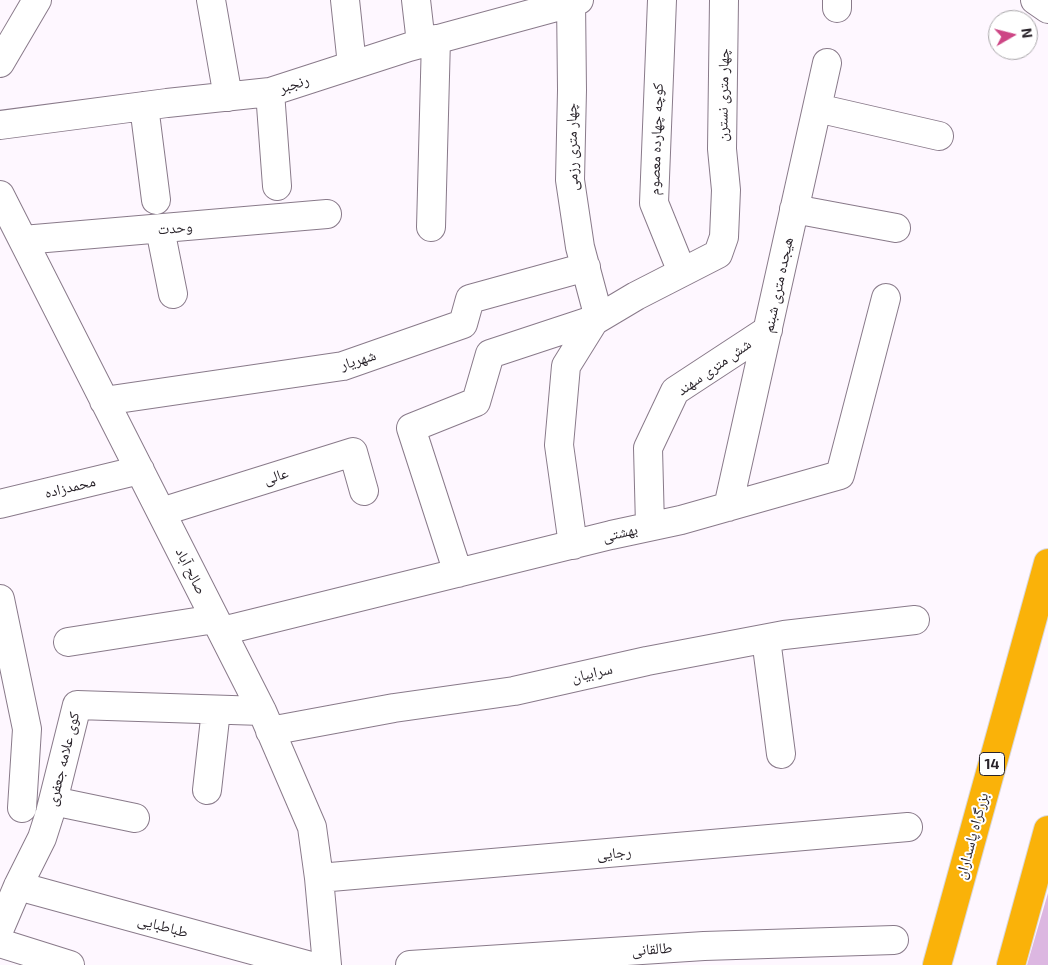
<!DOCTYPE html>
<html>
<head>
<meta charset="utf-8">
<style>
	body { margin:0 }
	#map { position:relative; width:1048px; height:965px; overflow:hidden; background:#fef7ff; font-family:"Exo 2",sans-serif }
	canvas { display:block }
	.north { position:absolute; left:988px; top:10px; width:50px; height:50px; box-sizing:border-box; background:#fff; border:1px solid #a9a7aa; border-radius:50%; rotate:82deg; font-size:14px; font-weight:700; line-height:20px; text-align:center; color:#29232a }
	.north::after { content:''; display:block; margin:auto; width:18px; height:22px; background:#cd4685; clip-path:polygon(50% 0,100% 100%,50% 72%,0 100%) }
</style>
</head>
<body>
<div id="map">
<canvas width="1048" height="965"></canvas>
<div class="north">N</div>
</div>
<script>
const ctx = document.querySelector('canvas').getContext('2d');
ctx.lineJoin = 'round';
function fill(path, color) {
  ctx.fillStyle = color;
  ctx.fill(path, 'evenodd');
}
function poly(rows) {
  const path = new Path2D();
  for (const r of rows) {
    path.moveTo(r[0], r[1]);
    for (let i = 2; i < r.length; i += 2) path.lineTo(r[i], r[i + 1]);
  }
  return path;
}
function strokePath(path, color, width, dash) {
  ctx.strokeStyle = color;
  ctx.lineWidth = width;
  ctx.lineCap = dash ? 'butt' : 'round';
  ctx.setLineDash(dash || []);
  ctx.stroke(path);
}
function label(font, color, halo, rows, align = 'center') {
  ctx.font = font + ' "Exo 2","Noto Naskh Arabic",sans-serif';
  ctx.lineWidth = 4;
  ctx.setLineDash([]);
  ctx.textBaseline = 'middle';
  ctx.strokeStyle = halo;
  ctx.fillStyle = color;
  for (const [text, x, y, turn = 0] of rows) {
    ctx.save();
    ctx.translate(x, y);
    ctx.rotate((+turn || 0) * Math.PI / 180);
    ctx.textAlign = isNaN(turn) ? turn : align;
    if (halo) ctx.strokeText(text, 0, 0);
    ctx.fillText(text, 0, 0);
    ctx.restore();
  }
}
fill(poly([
	[1048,893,1048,965,1027,965]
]), '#dcb7e1');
const minor = poly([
	[211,0,228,97],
	[345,0,352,65],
	[416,0,421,43],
	[662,0,654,203,682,272],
	[837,0,837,8],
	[1035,0,1048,9],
	[0,63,37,0],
	[270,92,277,186],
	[144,106,156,200],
	[817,108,939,136],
	[0,125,167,103,270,92,409,47,571,3,579,0],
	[0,195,262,711,312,827,319,878,327,965],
	[794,209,896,228],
	[431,227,436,39],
	[160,229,173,294],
	[23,240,327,214],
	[104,401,343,366,463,324,470,299,586,267],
	[0,504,140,470],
	[728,507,827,63],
	[161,512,353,452,364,491],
	[650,526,648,448,675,391,768,330],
	[573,545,559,445,566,366,594,321,636,296,718,254,724,237,726,190,722,149,724,0],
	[458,573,411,428,476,402,490,354,599,318,580,247,570,180,572,90,571,0],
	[0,599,27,729,22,808],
	[222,631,611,535,681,520,840,475,886,298],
	[766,639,781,754],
	[68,642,215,619],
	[270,731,394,708,514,691,647,661,784,635,915,620],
	[207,790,216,710],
	[53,801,135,818],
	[319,878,908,827],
	[18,886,307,965],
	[0,928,18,886,42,838,50,813,77,705,262,711],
	[0,943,70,965],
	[410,965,704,946,894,940]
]);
const highway = poly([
	[937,965,1048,563],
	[1011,965,1048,830]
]);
strokePath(minor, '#897a8a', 30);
strokePath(highway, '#d8d7d9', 30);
strokePath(minor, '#fff', 28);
strokePath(highway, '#fab209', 28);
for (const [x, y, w] of [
	[992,764,25]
]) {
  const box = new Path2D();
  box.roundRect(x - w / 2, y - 11.5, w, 23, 4);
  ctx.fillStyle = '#fff';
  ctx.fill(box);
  strokePath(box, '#29232a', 1);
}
label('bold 14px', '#29232a', null, [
	["14",992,764]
]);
label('15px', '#29232a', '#fff', [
	["رنجبر",294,84,-18],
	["چهار متری نسترن",723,95,-89],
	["کوچه چهارده معصوم",656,139,-88],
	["چهار متری رزمی",572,147,-91],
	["وحدت",175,228,-5],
	["هیجده متری شبنم",778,285,-78],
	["شهریار",358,360,-17],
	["شش متری سهند",714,367,-35],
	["عالی",276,476,-17],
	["محمدزاده",70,487,-14],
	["بهشتی",620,533,-13],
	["صالح آباد",191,571,63],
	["سرابیان",592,673,-13],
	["کوی علامه جعفری",63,759,-76],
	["بزرگراه پاسداران",972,836,-75],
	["رجایی",614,853,-5],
	["طباطبایی",163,926,15],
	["طالقانی",652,949,-4]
]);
</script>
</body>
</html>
